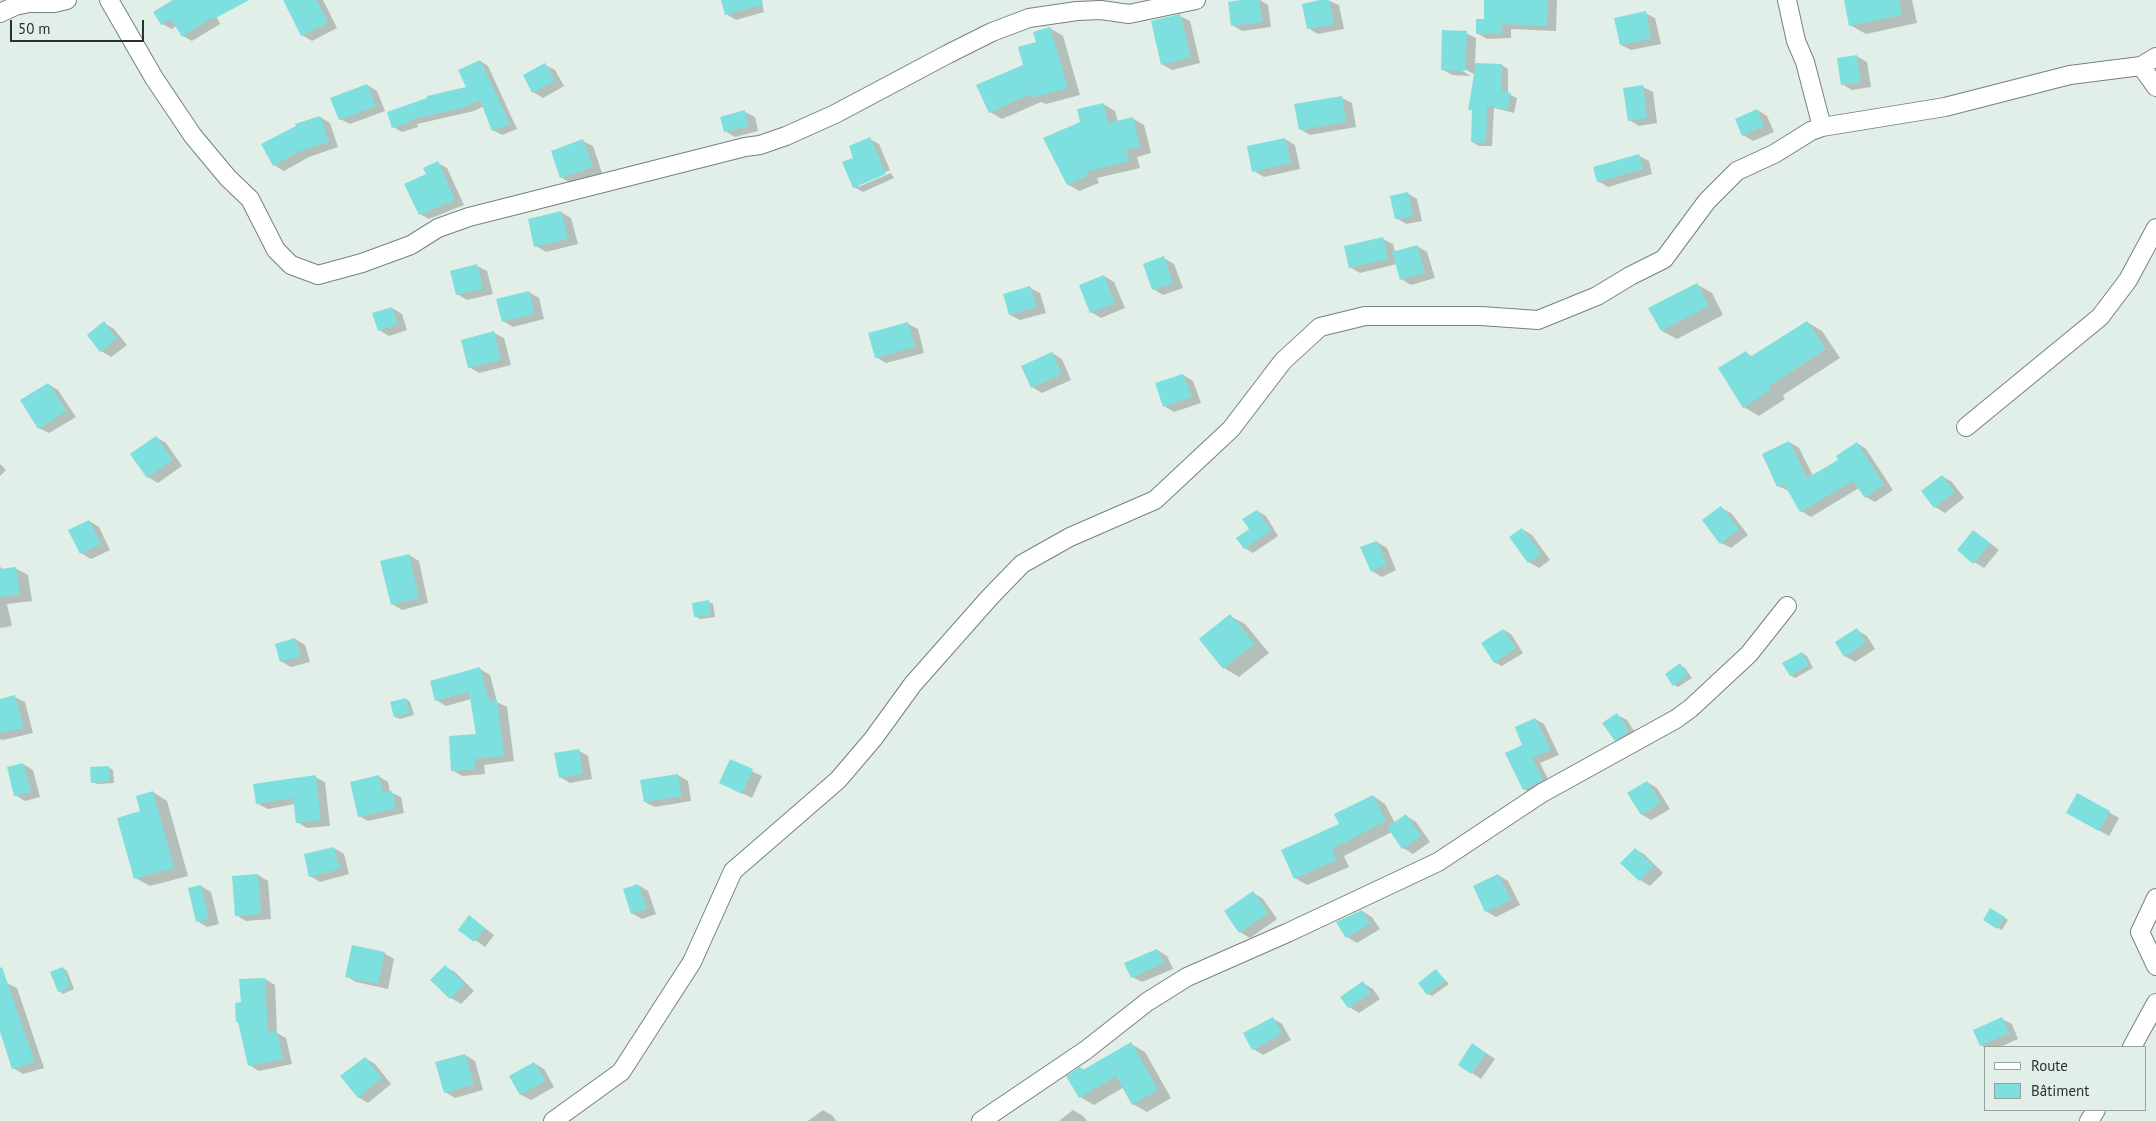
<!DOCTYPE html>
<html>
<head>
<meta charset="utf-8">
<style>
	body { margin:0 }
	#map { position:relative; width:2156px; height:1121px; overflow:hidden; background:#e1efe8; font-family:"PT Sans",sans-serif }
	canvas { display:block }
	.legend { position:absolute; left:1984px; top:1046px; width:162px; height:65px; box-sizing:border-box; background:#e1efe8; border:1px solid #98a39e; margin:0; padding:6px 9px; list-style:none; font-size:15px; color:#2b312e }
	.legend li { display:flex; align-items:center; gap:10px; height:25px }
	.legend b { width:25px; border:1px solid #98a39e }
	.scale { position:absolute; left:10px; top:20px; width:134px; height:22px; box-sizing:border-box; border:2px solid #2b312e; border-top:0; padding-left:6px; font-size:15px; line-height:18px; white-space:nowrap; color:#2b312e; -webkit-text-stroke:4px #e1efe8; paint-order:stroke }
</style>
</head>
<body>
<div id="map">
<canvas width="2156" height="1121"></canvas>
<ul class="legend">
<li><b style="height:6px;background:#fff"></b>Route</li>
<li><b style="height:14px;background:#7ddfde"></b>Bâtiment</li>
</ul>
<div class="scale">50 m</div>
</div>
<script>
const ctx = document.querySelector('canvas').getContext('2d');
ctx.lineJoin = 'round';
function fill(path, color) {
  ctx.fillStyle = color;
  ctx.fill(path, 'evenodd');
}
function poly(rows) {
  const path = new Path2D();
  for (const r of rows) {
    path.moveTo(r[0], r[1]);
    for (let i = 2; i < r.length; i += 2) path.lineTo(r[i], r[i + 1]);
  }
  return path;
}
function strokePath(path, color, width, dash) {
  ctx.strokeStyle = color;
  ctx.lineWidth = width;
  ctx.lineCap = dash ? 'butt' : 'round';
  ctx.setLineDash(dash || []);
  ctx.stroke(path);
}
fill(poly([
	[175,0,204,0,210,3,220,24,192,41,183,36,176,26,172,29,162,24],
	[284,0,323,0,337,28,312,41,302,35],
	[722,0,761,0,764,12,736,20,726,14],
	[1251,0,1260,0,1268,5,1271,27,1242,31,1232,25],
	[1327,0,1339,5,1344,29,1318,34,1308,28],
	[1485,0,1557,0,1556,31,1511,29,1511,38,1487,39,1477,33,1485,20],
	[1845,0,1912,0,1917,23,1866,34,1850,25],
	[1645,13,1655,18,1661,44,1631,50,1621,45],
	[1180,16,1190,21,1200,63,1172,70,1162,64],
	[1050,28,1063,36,1080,95,1046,104,1041,102,1002,119,990,112,1024,66,1037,43],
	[1466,33,1476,38,1475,65,1502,65,1508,69,1508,94,1517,98,1514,113,1494,108,1492,146,1479,146,1472,142,1473,111,1470,109,1475,75,1460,66,1459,69,1471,76,1452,75,1442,69],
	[1857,56,1867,62,1871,87,1852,90,1842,84],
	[480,61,488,66,517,129,502,135,493,130,484,106,474,111,417,124,418,127,402,132,393,127,467,87],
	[545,65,555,70,564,86,543,98,533,92],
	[367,85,377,91,385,111,350,124,340,119],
	[1643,87,1653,92,1657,123,1639,126,1629,120],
	[1342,98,1352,103,1356,127,1310,135,1300,129],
	[1103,104,1115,111,1118,122,1132,118,1144,125,1151,153,1137,157,1140,168,1097,178,1099,183,1079,191,1067,184,1082,123],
	[1757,110,1767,116,1774,132,1753,141,1743,135],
	[745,112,755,117,758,131,735,137,725,131],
	[320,117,330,123,338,147,309,157,284,171,274,165],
	[870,139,879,144,890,170,858,184,858,187,891,173,894,178,863,192,854,187,855,158],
	[1285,139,1295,145,1300,169,1264,177,1254,171],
	[583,141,593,146,602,173,571,183,562,178,552,152],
	[1639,156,1649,161,1652,174,1608,187,1598,181],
	[438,163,447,168,464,205,429,219,420,214,428,175],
	[1407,193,1417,199,1422,221,1406,224,1396,218],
	[561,212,571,218,578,244,546,252,536,246],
	[1383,239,1393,244,1395,252,1417,246,1427,252,1435,278,1411,285,1401,279,1397,264,1360,273,1350,267],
	[1164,258,1174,264,1183,288,1163,295,1153,289],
	[477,266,487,271,493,294,467,300,457,294],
	[1104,276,1114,282,1125,308,1101,318,1091,312],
	[1696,284,1712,293,1723,315,1677,339,1662,331],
	[1030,288,1040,293,1046,313,1020,320,1010,315],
	[529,292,539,298,544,319,513,327,503,321],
	[392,308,402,314,407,330,389,336,379,330],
	[1807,322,1822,331,1840,358,1783,395,1785,399,1759,416,1744,407,1746,353,1753,357],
	[104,323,114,329,127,345,111,357,101,351],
	[908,324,918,329,924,353,886,363,876,357],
	[494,333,504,338,511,365,479,373,469,367],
	[1052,353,1062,359,1071,380,1042,393,1032,387],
	[1183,375,1193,381,1201,403,1174,412,1164,406],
	[48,384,58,390,76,417,49,433,39,428],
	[156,437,166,443,182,466,158,483,148,477],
	[1789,442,1799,448,1813,476,1840,460,1857,443,1866,449,1893,490,1875,502,1866,497,1859,488,1811,517,1801,511,1789,491,1778,486],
	[0,464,6,470,0,476],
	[1942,476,1952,482,1964,498,1945,513,1935,507,1922,491],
	[1721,508,1731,513,1748,535,1731,548,1721,543],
	[1257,511,1266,516,1278,536,1253,553,1244,548],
	[89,521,99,527,110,550,91,559,81,553],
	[1522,529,1532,535,1550,560,1539,568,1529,562],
	[1974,531,1999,550,1984,568,1974,562],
	[1377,542,1387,548,1396,570,1382,577,1372,571],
	[409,555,419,561,428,603,402,610,392,604],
	[0,566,2,570,15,568,28,575,32,601,7,604,12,626,0,628],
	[709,602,713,604,715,617,700,619,695,616],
	[1230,616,1245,624,1269,653,1239,677,1224,668,1201,639],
	[1504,630,1511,634,1523,653,1502,666,1494,662],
	[1857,630,1867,636,1875,649,1855,662,1845,656],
	[295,639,305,645,310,662,291,667,281,661],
	[1802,653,1807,656,1813,668,1795,678,1790,675],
	[1680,665,1685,668,1692,678,1678,687,1674,685],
	[480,669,490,675,497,702,507,707,514,761,484,765,485,774,462,776,452,770,477,735,471,699,446,706,436,700],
	[15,697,25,702,33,733,3,740,0,739,0,700],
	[406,699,410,702,414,715,400,719,395,717],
	[1617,715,1627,720,1638,737,1625,746,1615,740],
	[1535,719,1544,724,1559,755,1540,763,1551,785,1532,794,1524,789,1523,745],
	[578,750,588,756,592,779,570,783,560,777],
	[730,761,762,776,752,798,721,783],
	[23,764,33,770,40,797,25,801,15,795],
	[108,767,113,770,114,783,97,784,93,782],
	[678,775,688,781,691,801,655,807,645,802],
	[378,776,388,782,390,792,401,797,404,813,368,821,359,816],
	[315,777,325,782,330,826,307,828,297,822,295,804,268,809,258,804],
	[1647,782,1657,788,1670,809,1651,820,1641,814],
	[153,792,167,801,188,876,150,886,135,878,142,812],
	[2078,795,2119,818,2109,836,2068,813],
	[1373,796,1385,804,1395,823,1406,816,1416,822,1430,842,1413,854,1403,848,1392,832,1344,856,1349,867,1307,885,1295,878,1341,824],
	[334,848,344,854,349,874,320,882,310,876],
	[1635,849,1645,855,1663,873,1650,886,1640,880,1622,863],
	[258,875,268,881,271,919,246,921,236,915,233,877],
	[1498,875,1508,881,1520,905,1496,917,1486,911],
	[638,885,648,891,656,914,642,919,632,913],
	[201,886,211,892,219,924,207,927,197,921],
	[1254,893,1263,899,1277,919,1250,938,1240,932],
	[1991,909,2008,920,2002,930,1984,920],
	[1362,911,1372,917,1380,929,1357,943,1347,937],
	[470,917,494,935,485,947,460,929],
	[1157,950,1167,956,1173,969,1142,982,1132,977],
	[384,953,394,959,388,989,356,982,346,976],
	[445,967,455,972,474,991,461,1004,451,998,432,980],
	[63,968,67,971,74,989,63,994,59,991],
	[1436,970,1449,984,1432,996,1428,994],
	[265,979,275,985,277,1033,286,1038,292,1064,259,1071,249,1065,241,980],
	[7,983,17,988,44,1068,23,1074,13,1068,0,1015,0,985],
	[1363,983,1373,989,1380,999,1359,1013,1349,1007,1342,997],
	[1272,1018,1282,1024,1291,1040,1263,1055,1253,1049],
	[2002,1019,2012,1024,2018,1039,2000,1047,1985,1048,1981,1045],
	[1131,1044,1145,1052,1171,1098,1147,1112,1133,1104,1124,1087,1094,1105,1080,1097,1080,1068,1085,1070],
	[1483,1051,1495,1059,1481,1079,1472,1073],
	[465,1055,475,1061,483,1090,455,1098,445,1092],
	[365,1058,375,1064,391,1084,368,1103,358,1097],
	[534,1063,544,1069,554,1087,531,1100,521,1095,511,1077],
	[823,1110,833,1116,836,1121,808,1121],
	[1073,1110,1083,1116,1087,1121,1059,1121]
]), '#0003');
fill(poly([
	[173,0,249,0,214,19,213,17,182,37,171,19,161,25,153,12],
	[283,0,316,0,328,23,301,36],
	[721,0,762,0,763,5,725,15],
	[1240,0,1259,0,1262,22,1231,26,1228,2],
	[1320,0,1329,0,1334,24,1307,29,1302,4],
	[1484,0,1548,0,1547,26,1502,24,1502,33,1476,34,1476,19,1484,19],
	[1844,0,1899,0,1902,15,1849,26],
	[1646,11,1651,39,1620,45,1614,18],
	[1180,14,1191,57,1161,65,1151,21],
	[1050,27,1068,88,1032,98,1031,94,989,113,976,85,1023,65,1018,47,1036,42,1033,32],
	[1442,30,1467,31,1465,71,1441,70],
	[1857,55,1861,82,1841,85,1837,58],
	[480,60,510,124,492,131,480,100,465,107,409,120,410,122,392,128,387,112,427,98,427,96,466,87,458,70],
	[545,63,555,81,532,93,523,75],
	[1476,63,1502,64,1502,91,1511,93,1507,110,1487,106,1486,143,1471,142,1472,110,1468,110],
	[367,84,376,106,339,120,330,98],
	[1643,85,1647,118,1628,121,1623,88],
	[1342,96,1346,122,1299,130,1294,104],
	[1104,103,1108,123,1133,117,1140,147,1126,150,1129,161,1086,172,1088,176,1067,185,1043,138,1080,122,1077,109],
	[1757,109,1764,126,1742,136,1735,119],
	[745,110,749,126,724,132,720,117],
	[320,116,329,142,298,152,273,166,261,144,296,126,295,124],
	[870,137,886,174,853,188,842,162,853,158,849,146],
	[1285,138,1291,163,1252,172,1247,146],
	[583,139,593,167,560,178,551,151],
	[1639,154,1643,169,1597,182,1593,167],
	[438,161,455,200,419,215,404,184,426,174,423,168],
	[1408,192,1413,216,1395,219,1390,196],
	[561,211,568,239,534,247,528,219],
	[1383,237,1388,259,1349,268,1344,246],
	[1417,245,1425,273,1400,280,1392,252],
	[1164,256,1173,283,1152,290,1143,264],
	[477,264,483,289,456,295,450,271],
	[1104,275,1115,303,1090,313,1079,285],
	[1697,283,1709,306,1661,331,1648,308],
	[1030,286,1037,307,1009,315,1003,294],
	[529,291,535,314,502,322,496,299],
	[392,307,398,324,378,331,372,313],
	[104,321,117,339,100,352,87,335],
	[1807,321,1826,349,1769,386,1771,390,1743,408,1718,368,1746,351,1750,357],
	[908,322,915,347,875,358,868,333],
	[494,331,501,360,468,368,461,340],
	[1052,352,1062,374,1031,388,1021,366],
	[1183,374,1192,397,1163,407,1155,383],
	[48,383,67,411,38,429,20,400],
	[156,436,173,460,147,478,130,454],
	[1789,441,1807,478,1838,460,1836,456,1857,442,1884,485,1865,498,1853,481,1800,512,1784,484,1777,487,1762,454],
	[1942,475,1955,492,1934,508,1921,491],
	[1721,506,1739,529,1720,544,1702,520],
	[1257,510,1271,531,1244,549,1236,538,1249,529,1242,519],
	[89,520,101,544,80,554,68,530],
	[1522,528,1541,554,1528,563,1509,537],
	[1973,530,1990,543,1973,564,1957,550],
	[1377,541,1387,564,1371,572,1360,547],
	[409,554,419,598,391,605,380,561],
	[16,567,20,594,0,597,0,569],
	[709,600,711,615,694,617,692,603],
	[1230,614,1255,644,1223,669,1199,639],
	[1857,628,1866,643,1844,657,1835,642],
	[1503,629,1516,648,1494,663,1481,643],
	[295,638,301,656,280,662,275,644],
	[1802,652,1809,665,1790,676,1782,663],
	[1680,663,1688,675,1673,686,1665,674],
	[480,667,489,701,497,700,504,756,475,759,475,769,451,771,449,736,476,734,469,692,435,701,430,681],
	[15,695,24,728,0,733,0,699],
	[406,698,410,713,394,717,390,702],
	[1617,713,1629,731,1615,741,1602,723],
	[1535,718,1551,750,1532,758,1543,780,1523,790,1505,753,1522,745,1515,727],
	[579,749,583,774,559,778,554,753],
	[730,759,753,769,742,794,719,783],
	[23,763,31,792,14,796,7,767],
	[109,766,110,781,91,783,90,767],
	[678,774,682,796,644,802,640,780],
	[316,775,321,820,296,823,293,798,256,804,253,784],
	[379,775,383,793,392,791,396,808,358,817,350,782],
	[1647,781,1661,803,1641,815,1627,793],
	[153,791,174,868,134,879,117,818,140,811,136,796],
	[2077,793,2110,811,2099,831,2066,813],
	[1373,795,1386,821,1332,849,1337,860,1294,879,1281,850,1339,824,1334,814],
	[1406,814,1421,836,1402,849,1387,827],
	[334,847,340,869,309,877,304,854],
	[1635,848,1654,866,1639,881,1620,863],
	[258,874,261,914,235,916,232,876],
	[1498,874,1511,900,1485,912,1473,886],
	[638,884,647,909,631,914,623,889],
	[201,885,209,919,196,922,188,888],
	[1253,891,1268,913,1239,933,1224,911],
	[1990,908,2005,917,1997,929,1983,920],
	[1362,910,1370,924,1346,938,1336,922],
	[469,915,485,928,474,942,458,930],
	[352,945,385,952,378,984,345,977],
	[1157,949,1164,963,1131,978,1124,963],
	[445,965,465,984,450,999,430,980],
	[2,967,35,1062,12,1069,0,1032,0,968],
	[63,967,70,987,58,992,50,972],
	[1436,969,1445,981,1427,995,1418,983],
	[265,978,268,1033,277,1031,283,1059,248,1066,238,1022,236,1022,235,1003,241,1002,239,979],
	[1363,981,1371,993,1348,1008,1340,997],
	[1273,1017,1282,1034,1252,1050,1243,1033],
	[2002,1017,2009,1033,1980,1046,1973,1030],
	[1131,1042,1158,1090,1132,1105,1116,1076,1079,1098,1066,1076,1080,1067,1083,1070],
	[1472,1043,1486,1053,1471,1074,1458,1065],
	[465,1054,474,1084,444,1093,435,1062],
	[365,1057,382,1078,358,1098,340,1076],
	[534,1062,545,1081,520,1095,509,1076]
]), '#7ddfde');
const minor = poly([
	[109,0,154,78,193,136,228,178,250,199,276,250,291,265,318,275,362,263,411,245,438,228,469,217,745,147,760,145,786,136,835,114,948,54,992,32,1029,18,1077,11,1101,10,1129,14,1196,0],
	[1787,0,1796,41,1805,62,1822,127],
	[0,13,15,6,29,3,54,3,67,0],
	[2141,66,2156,87],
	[1966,427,2100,317,2128,280,2156,228],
	[2156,898,2140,932,2156,966],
	[2132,1047,2156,1003],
	[553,1121,621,1072,692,962,733,871,838,780,873,739,913,684,990,597,1022,564,1070,537,1155,500,1231,429,1283,361,1320,327,1365,316,1481,316,1538,320,1597,296,1630,276,1664,259,1707,201,1737,171,1774,154,1811,131,1822,127,1945,107,2070,75,2141,66,2156,57],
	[981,1121,1086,1050,1147,1002,1187,977,1287,933,1438,862,1542,793,1676,719,1691,708,1749,654,1787,606],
	[2089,1121,2096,1110]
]);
strokePath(minor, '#76827c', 20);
strokePath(minor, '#fff', 18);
</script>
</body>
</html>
